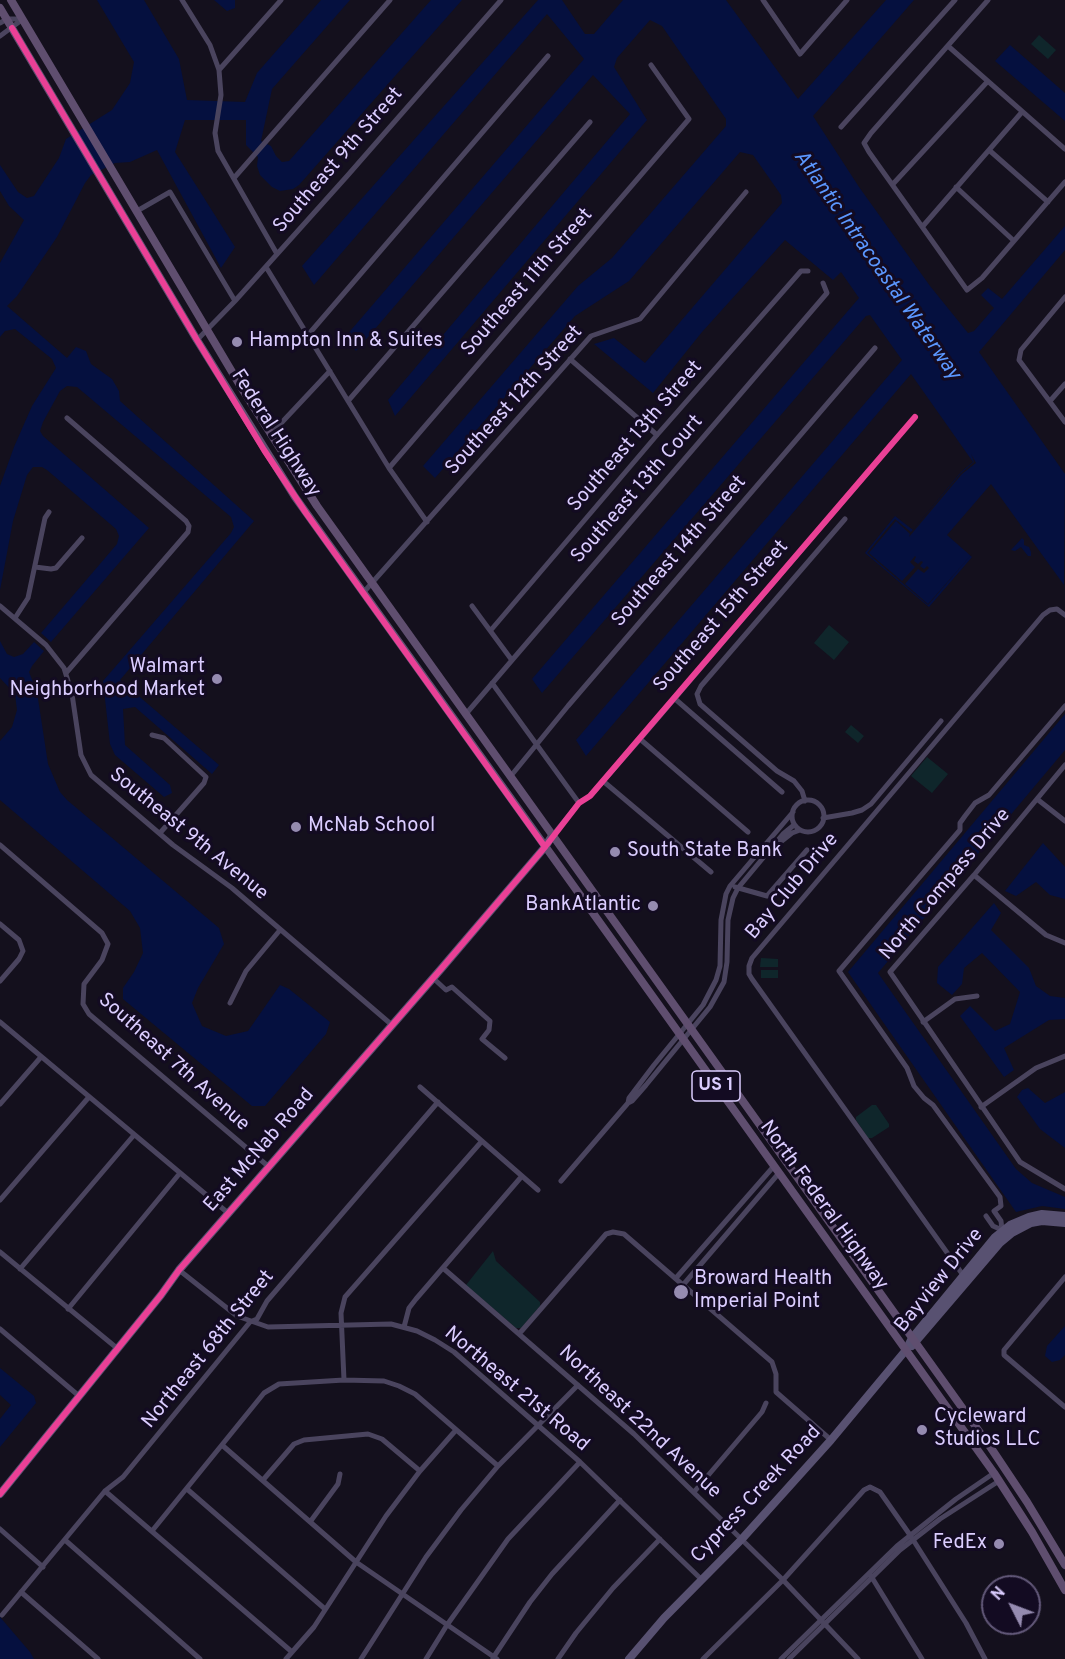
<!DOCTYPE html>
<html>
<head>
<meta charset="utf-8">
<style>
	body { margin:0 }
	#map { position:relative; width:1065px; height:1659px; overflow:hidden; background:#14101d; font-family:Overpass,sans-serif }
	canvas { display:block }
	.north { position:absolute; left:981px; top:1575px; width:60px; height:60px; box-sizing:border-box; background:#130b22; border:2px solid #63597a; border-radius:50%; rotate:312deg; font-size:16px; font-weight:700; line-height:24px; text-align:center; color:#dbcdff }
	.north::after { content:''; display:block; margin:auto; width:21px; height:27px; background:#958bb0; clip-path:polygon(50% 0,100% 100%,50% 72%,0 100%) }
</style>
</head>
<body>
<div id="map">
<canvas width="1065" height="1659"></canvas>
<div class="north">N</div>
</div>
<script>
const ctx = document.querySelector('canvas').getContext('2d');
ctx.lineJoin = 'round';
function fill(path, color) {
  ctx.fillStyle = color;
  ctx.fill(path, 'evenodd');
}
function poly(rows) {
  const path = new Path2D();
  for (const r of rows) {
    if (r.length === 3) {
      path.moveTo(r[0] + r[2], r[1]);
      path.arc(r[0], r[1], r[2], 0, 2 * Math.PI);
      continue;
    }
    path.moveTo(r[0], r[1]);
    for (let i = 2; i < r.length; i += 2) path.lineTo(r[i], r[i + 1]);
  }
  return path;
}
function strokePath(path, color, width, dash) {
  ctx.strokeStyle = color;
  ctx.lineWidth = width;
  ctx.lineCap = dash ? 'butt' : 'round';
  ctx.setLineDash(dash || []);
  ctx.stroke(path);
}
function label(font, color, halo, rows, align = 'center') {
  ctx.font = font + ' Overpass,sans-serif';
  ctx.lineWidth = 6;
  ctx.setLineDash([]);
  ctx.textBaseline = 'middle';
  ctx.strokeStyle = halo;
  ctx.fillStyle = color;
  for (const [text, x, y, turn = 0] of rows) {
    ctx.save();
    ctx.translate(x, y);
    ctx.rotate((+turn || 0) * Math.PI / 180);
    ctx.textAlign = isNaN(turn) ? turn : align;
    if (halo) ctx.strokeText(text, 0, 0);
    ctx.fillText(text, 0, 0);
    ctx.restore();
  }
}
fill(poly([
	[1039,35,1056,50,1048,59,1031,44],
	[829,625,849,642,834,660,814,643],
	[851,725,864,736,858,743,845,732],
	[927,757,948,774,932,793,911,776],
	[761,958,778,959,778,967,760,967],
	[761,970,778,970,778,978,761,978],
	[872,1105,876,1105,889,1124,889,1127,872,1138,868,1138,856,1120,856,1117],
	[493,1251,496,1261,540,1302,540,1306,521,1328,516,1328,466,1285]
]), '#0f262b');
fill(poly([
	[97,0,144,0,179,59,187,100,245,102,257,73,321,0,350,0,272,89,261,141,271,146,276,156,282,162,289,161,431,0,462,0,299,185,293,189,280,191,272,187,260,175,257,166,258,157,246,145,246,120,185,120,175,152,235,247,221,268,157,150,130,162,115,163,91,175,85,183,57,237,17,296,7,306,67,358,76,347,86,351,91,364,112,379,119,391,120,401,254,521,120,680,219,765,212,774,135,707,123,709,125,745,170,785,172,793,164,797,115,755,110,744,103,681,231,533,234,527,231,517,77,387,67,386,60,391,43,422,40,431,43,436,149,528,51,642,41,633,117,544,119,536,116,529,47,470,42,467,33,467,27,475,13,521,0,590,0,486,14,447,32,406,56,368,52,359,15,329,5,331,0,337,0,263,24,220,9,206,0,191,0,165,18,192,27,198,34,196,59,158,66,139,112,110,130,83,134,62],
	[214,0,235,0,235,8,227,11],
	[538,0,562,0,585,34,594,34,623,0,726,0,798,99,886,0,914,0,813,116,859,187,930,286,968,333,974,331,994,308,981,295,988,288,1002,299,1065,226,1065,250,979,352,1065,474,1064,585,991,484,947,535,972,557,929,607,865,553,895,516,913,530,961,472,973,462,911,374,586,756,576,740,902,360,870,315,866,316,542,693,532,679,859,298,841,272,833,280,785,240,702,332,653,393,594,344,614,338,645,363,782,203,781,195,753,155,740,152,629,281,575,316,435,478,423,466,578,286,612,258,726,126,726,119,662,26,650,20,617,58,614,67,647,120,395,416,388,400,630,114,593,75,356,351,345,337,584,59,547,14,314,285,302,266],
	[1010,45,1065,93,1065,121,995,61],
	[1022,538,1024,540,1024,545,1029,547,1031,552,1031,556,1028,556,1021,547,1015,551,1011,550],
	[0,641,7,654,14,657,23,654,34,642,44,651,32,666,29,672,37,692,48,764,60,792,67,800,219,928,224,944,198,988,192,1003,202,1026,226,1036,248,1031,280,985,289,989,330,1022,326,1034,265,1106,252,1106,123,999,123,988,134,972,143,953,140,928,130,911,0,800,0,741,12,727,17,710,15,694,0,678],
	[1065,714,1065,750,878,973,1016,1169,1032,1183,1065,1197,1065,1209,1042,1206,1016,1212,848,972],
	[1043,843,1065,867,1065,899,1050,895,1036,882,1016,896,1005,891],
	[994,903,1001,913,991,930,1029,968,1036,986,1050,996,1065,998,1065,1019,1049,1020,1004,1048,1014,1070,1004,1077,960,1016,970,1006,995,1031,1010,1024,1020,992,982,953,964,968,962,984,952,995,937,983,938,967],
	[1028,1088,1045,1103,1065,1092,1065,1148,1040,1129,1017,1097,1022,1090],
	[1065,1326,1065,1355,1060,1360,1052,1362,1045,1356,1047,1346],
	[0,1368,34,1396,36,1403,0,1447,0,1419,11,1405,0,1395],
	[0,1617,30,1652,34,1659,0,1659]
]), '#05103f');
fill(poly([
	[971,454,976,463,962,474,909,537,910,534,896,521,869,553,902,581,915,567,910,562,915,556,916,557,914,561,918,564,921,561,923,562,920,566,924,569,927,566,929,568,924,573,918,569,905,584,928,604,972,554,928,605,867,553,895,519,911,532,961,473,974,462]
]), '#14101d');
strokePath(poly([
	[182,0,210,45,219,70,221,95,215,133,218,151,277,254],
	[763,0,800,54,847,0],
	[988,0,871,133,864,143,869,152,967,290,982,278,1065,182],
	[0,23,7,19,23,19],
	[0,36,23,19],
	[948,46,1065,149],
	[219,70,281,0],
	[841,127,955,0],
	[989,150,1048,202],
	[234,178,390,0],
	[893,184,988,81],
	[956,187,1014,241],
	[137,211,170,192,235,301],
	[923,226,1022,112],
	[266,267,389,468,427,522],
	[1065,297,1021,350,1019,360,1065,422],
	[308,335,548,56],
	[197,340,235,301,348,175,501,0],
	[570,359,657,435],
	[348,401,590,122],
	[1050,401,1065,384],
	[270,435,330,371],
	[389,468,689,119,651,65],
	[35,567,51,569,56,568,82,538],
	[363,593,591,336,640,319,746,192],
	[0,606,46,645,64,668,72,694,81,755,91,775,173,845,232,888,392,1025],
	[472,606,511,659],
	[15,618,28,598,45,518,49,512],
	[491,630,657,435,801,271,808,271],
	[66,673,188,532,189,526,186,521,67,418],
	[492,683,579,803],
	[674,698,782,792],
	[465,715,827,293,823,283],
	[152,735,164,738,206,777,204,783,160,833],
	[640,739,748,832],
	[1065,765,974,875,890,972,1020,1162,1065,1189],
	[510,777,568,706,875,348],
	[603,781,711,872],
	[1037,799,1065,821],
	[808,816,16],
	[805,801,802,791,794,781,777,771,700,704,697,694,701,686,845,519],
	[823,818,852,813,862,810,871,804,941,721],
	[552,836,579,803,590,796,640,739,915,417],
	[778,844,792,833,800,830],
	[0,845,102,933,108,944,102,960,84,984,83,1004,89,1014,269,1167],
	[974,875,1046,935,1065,943],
	[735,887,767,896,807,850],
	[0,924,19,940,23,951,19,959,0,981],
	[433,978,446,990,452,987,490,1021,489,1030,482,1039,505,1058],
	[230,1003,246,971,280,930],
	[0,1022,228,1213],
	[923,1022,955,999,977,996],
	[420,1087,538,1190],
	[628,1103,629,1098,654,1065,703,1005,716,980,720,966,721,920,726,894,730,886,793,812],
	[0,1104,41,1057],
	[981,1107,1036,1068,1065,1056],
	[561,1181,628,1103,632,1101,646,1085,710,1007,724,982,727,962,728,920,733,898,738,888,783,834,794,825],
	[0,1200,89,1097],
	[986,1216,993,1226,1002,1230,1001,1221,994,1211,1001,1206,1000,1197,933,1105,924,1098,914,1086,907,1068,839,971,960,830,960,823,965,816,975,803,989,795,1065,706],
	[0,1252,118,1349],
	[443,1268,634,1434,783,1580,858,1659],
	[20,1269,134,1135],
	[179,1270,237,1316,268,1327,391,1324,417,1331,435,1340,454,1352,580,1462,701,1579],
	[963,1275,752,979,749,974,749,966,752,958,1043,615,1050,610,1057,609,1065,615],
	[1065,1277,1004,1350,1004,1355,1065,1407],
	[676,1278,774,1166],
	[683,1285,779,1173],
	[68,1309,180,1173],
	[404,1327,409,1308,416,1299,522,1176],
	[0,1329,79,1396],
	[519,1334,606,1234,613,1232,624,1234,772,1362,776,1374,776,1392,831,1440],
	[344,1380,341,1313,345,1297,482,1141],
	[222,1445,356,1562,497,1659],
	[263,1480,294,1444,304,1440,368,1434,382,1439,420,1471],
	[187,1489,325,1609],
	[105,1491,292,1652],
	[694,1492,762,1412,766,1403],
	[310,1522,338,1484,340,1474],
	[0,1529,43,1567],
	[152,1531,264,1393,279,1384,344,1380,384,1381,399,1386,415,1394,498,1466],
	[65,1540,200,1659],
	[871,1576,922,1659],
	[21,1592,98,1659],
	[2,1615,105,1491,123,1477,250,1322,257,1319,267,1301,438,1102],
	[493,1658,530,1602,552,1574,620,1500],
	[286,1659,314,1627,386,1516,420,1471,456,1430],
	[361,1659,426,1557,461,1510,498,1466,578,1385],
	[426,1659,447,1625,508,1539,580,1462],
	[558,1659,576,1633,613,1588,660,1539],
	[703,1659,783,1580,864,1490,870,1487,880,1492,910,1535,966,1623,985,1659],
	[781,1659,897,1546,956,1499,994,1473],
	[789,1659,900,1550,940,1519,999,1481]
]), '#4a445e', 5);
strokePath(poly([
	[912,1346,1000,1243,1012,1233,1031,1223,1042,1221,1065,1223],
	[0,1494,161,1295,179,1270,441,969,545,847,552,836],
	[629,1659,664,1618,741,1540,831,1440,906,1350,912,1338,995,1237,1010,1225,1029,1217,1042,1214,1065,1216]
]), '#585171', 8);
strokePath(poly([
	[11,0,241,387,317,506,991,1448,1027,1502,1065,1565],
	[0,8,197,340,295,497,994,1473,1032,1532,1065,1590]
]), '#5f4e6f', 8);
strokePath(poly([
	[12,28,197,340,264,450,306,513,545,847],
	[0,1494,161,1295,179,1270,441,969,545,847,579,803,590,796,915,417]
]), '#ea4096', 6);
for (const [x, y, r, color] of [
	[237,342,6,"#958bb0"],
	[217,679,6,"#958bb0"],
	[296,827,6,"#958bb0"],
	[615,852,6,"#958bb0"],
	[653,906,6,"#958bb0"],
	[681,1292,8,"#958bb0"],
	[922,1430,6,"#958bb0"],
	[999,1544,6,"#958bb0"]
]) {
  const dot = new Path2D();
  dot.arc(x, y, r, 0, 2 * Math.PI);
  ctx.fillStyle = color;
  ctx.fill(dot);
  strokePath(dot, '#130b22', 2);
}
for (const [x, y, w] of [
	[716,1086,48]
]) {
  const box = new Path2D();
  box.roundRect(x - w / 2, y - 15, w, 30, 4.5);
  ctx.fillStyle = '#130b22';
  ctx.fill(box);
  strokePath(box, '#dbcdff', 1.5);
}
label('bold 18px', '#dbcdff', null, [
	["US 1",716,1086]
]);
label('20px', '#dbcdff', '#130b22', [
	["Southeast 9th Street",339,161,-49],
	["Southeast 11th Street",528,283,-49],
	["Southeast 12th Street",515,401,-48],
	["Federal Highway",275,434,57],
	["Southeast 13th Street",636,437,-49],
	["Southeast 13th Court",638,490,-49],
	["Southeast 14th Street",680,552,-49],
	["Southeast 15th Street",722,617,-49],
	["Southeast 9th Avenue",188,835,39],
	["North Compass Drive",946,885,-50],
	["Bay Club Drive",793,887,-50],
	["Southeast 7th Avenue",173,1063,42],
	["East McNab Road",260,1151,-49],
	["North Federal Highway",823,1206,54],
	["Bayview Drive",940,1281,-51],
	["Northeast 68th Street",209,1350,-51],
	["Northeast 21st Road",516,1390,40],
	["Northeast 22nd Avenue",639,1423,43],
	["Cypress Creek Road",757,1495,-47]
]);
label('20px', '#dbcdff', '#130b22', [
	["Hampton Inn & Suites",249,342],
	["Walmart",205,668,"right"],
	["Neighborhood Market",205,691,"right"],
	["McNab School",308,827],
	["South State Bank",627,852],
	["BankAtlantic",641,906,"right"],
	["Broward Health",694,1280],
	["Imperial Point",694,1303],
	["Cycleward",934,1418],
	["Studios LLC",934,1441],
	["FedEx",987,1544,"right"]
], 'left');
label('italic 21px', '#5b97ff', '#130b22', [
	["Atlantic Intracoastal Waterway",876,266,55]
]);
</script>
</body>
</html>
